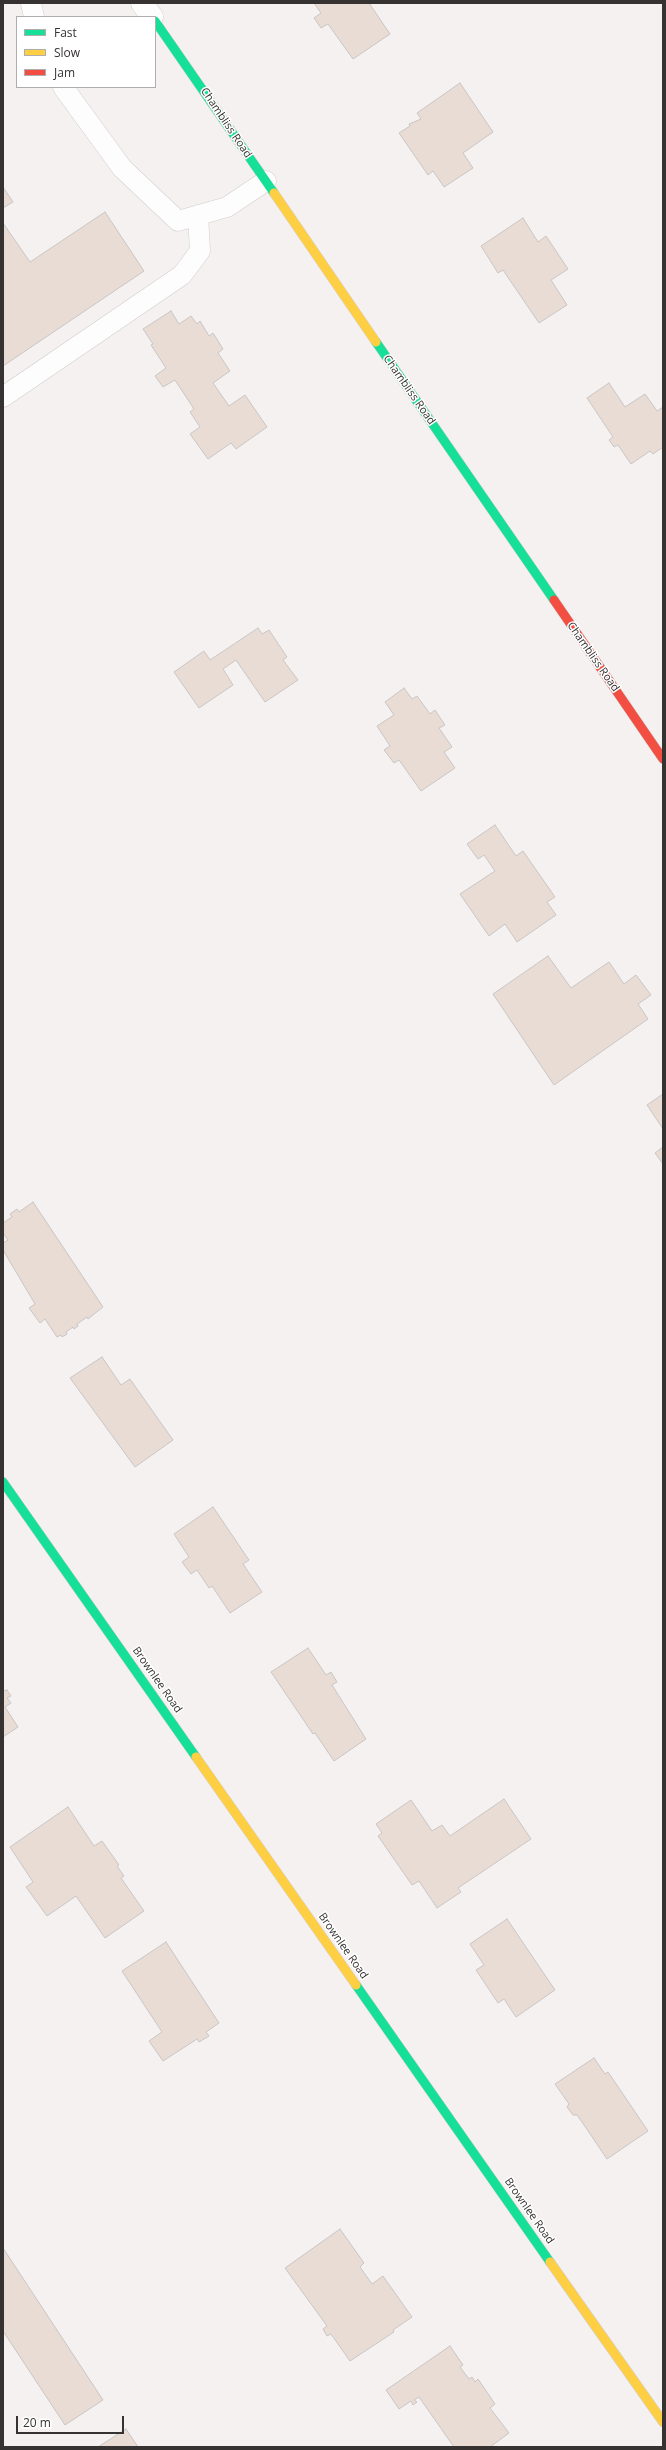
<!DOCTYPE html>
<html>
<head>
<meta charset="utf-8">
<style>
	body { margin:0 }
	#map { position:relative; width:666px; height:2450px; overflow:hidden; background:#f6f1f1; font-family:"Open Sans",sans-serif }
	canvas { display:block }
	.frame { position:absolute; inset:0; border:4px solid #363232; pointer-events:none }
	.legend { position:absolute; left:16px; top:16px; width:140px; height:72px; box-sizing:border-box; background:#fff; border:1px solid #afadad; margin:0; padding:5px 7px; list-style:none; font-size:12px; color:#363232 }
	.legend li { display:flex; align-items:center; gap:8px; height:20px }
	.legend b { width:20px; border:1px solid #afadad }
	.scale { position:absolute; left:16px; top:2416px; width:108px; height:18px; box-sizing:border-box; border:2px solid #363232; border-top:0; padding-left:5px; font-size:12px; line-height:14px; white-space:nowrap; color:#363232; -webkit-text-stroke:3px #fff; paint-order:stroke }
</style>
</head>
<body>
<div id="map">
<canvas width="666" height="2450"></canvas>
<div class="frame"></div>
<ul class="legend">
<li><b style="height:5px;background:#16e098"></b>Fast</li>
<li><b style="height:5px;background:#ffcf43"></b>Slow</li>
<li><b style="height:5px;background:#f24e42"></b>Jam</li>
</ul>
<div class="scale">20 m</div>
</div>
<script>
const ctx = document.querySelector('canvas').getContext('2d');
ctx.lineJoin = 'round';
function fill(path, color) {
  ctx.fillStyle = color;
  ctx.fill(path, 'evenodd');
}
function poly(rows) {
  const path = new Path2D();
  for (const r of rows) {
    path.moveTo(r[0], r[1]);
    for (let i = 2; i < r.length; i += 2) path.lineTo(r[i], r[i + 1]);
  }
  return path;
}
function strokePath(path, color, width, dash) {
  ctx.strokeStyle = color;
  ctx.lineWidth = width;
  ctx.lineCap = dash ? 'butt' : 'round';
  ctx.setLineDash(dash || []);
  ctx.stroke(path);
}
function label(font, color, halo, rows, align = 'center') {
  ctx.font = font + ' "Open Sans",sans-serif';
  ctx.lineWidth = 3;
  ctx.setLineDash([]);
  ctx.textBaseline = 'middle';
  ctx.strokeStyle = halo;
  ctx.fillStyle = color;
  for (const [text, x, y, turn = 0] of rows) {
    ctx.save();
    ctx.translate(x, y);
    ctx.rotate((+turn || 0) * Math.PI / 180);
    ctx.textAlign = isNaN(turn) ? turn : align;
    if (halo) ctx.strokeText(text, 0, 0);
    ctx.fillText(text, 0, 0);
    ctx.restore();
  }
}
const building = poly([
	[314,3,369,3,390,34,353,59,328,24,321,28,314,18,321,13,314,3],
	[460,83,493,132,463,153,473,168,444,187,433,171,428,175,399,133,410,126,409,124,421,119,417,113,460,83],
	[3,187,13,202,3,208,3,187],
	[105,212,144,271,3,366,3,223,30,262,105,212],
	[523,218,538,242,546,236,568,269,551,280,567,305,539,323,503,270,498,273,481,246,523,218],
	[171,311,179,324,191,316,197,324,200,321,209,336,213,333,223,349,218,353,230,371,213,383,229,406,245,395,267,427,236,449,231,443,208,459,190,434,200,427,190,412,194,409,175,380,163,387,155,376,166,368,151,345,153,344,143,329,171,311],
	[609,383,625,407,645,394,657,411,663,407,663,447,653,454,650,451,631,464,618,445,614,447,609,440,613,437,587,398,609,383],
	[258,628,262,634,269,630,287,657,283,660,298,680,265,702,236,660,223,669,233,685,199,708,174,672,204,651,210,660,258,628],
	[404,688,412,699,417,696,430,714,435,710,445,725,439,728,452,747,444,752,455,768,421,791,399,760,394,763,384,750,390,746,377,726,394,715,385,702,404,688],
	[495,825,516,856,523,851,555,897,547,902,556,915,517,942,505,924,489,936,460,894,495,871,484,855,478,859,467,844,495,825],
	[548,956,571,988,609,962,624,984,636,975,651,995,638,1004,648,1019,554,1085,493,994,548,956],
	[663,1094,663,1129,647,1105,663,1094],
	[663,1147,663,1164,655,1153,663,1147],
	[33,1202,103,1307,88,1319,87,1317,77,1324,78,1326,74,1329,73,1327,66,1332,67,1334,62,1337,61,1335,57,1337,45,1319,40,1323,29,1308,35,1304,3,1250,3,1243,8,1240,3,1233,3,1223,12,1217,10,1214,17,1209,19,1212,33,1202],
	[102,1357,121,1385,130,1379,173,1440,135,1467,70,1378,102,1357],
	[213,1507,249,1560,243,1564,262,1592,230,1613,212,1586,209,1588,197,1570,191,1574,182,1562,189,1557,174,1534,213,1507],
	[308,1648,326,1675,331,1672,337,1682,332,1685,366,1739,334,1761,315,1733,313,1734,271,1672,308,1648],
	[7,1690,11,1696,7,1698,11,1703,5,1707,18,1727,3,1737,3,1691,7,1690],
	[504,1799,531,1839,458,1888,461,1892,437,1908,419,1881,412,1885,378,1836,382,1833,376,1824,411,1800,432,1831,442,1825,450,1836,504,1799],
	[68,1807,94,1846,102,1841,119,1865,117,1866,124,1876,121,1878,144,1911,105,1938,76,1896,47,1916,26,1887,33,1882,10,1847,68,1807],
	[507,1919,555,1990,516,2017,504,1999,498,2003,476,1970,484,1965,470,1944,507,1919],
	[166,1942,219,2023,206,2032,209,2036,199,2042,197,2039,163,2061,149,2041,162,2032,122,1971,166,1942],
	[594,2058,605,2074,608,2072,648,2131,607,2159,582,2122,577,2115,573,2115,567,2107,569,2104,555,2084,594,2058],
	[340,2229,364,2263,360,2267,372,2284,383,2276,412,2317,393,2330,394,2332,350,2361,331,2334,327,2336,323,2329,327,2326,285,2268,340,2229],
	[3,2248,103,2400,65,2425,3,2331,3,2248],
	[450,2346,463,2365,460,2367,469,2379,472,2377,475,2382,478,2379,495,2404,490,2408,509,2433,490,2447,454,2447,419,2397,414,2400,417,2402,413,2405,411,2401,399,2409,386,2390,450,2346],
	[126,2429,138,2447,98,2447,126,2429]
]);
fill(building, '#e8dcd4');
strokePath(building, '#c8c5c4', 1);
const lane = poly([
	[31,3,34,17],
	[63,87,122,168,178,221,227,207,266,181],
	[3,397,182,275,200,251,198,215]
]);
const street = poly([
	[142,3,152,17]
]);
const fast = poly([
	[155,21,274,193],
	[376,342,554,600],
	[3,1482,196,1757],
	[356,1985,550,2262]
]);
const slow = poly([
	[274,193,376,342],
	[196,1757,356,1985],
	[550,2262,663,2422]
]);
const jam = poly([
	[554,600,663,759]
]);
strokePath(lane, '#d1cdcd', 21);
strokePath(street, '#d1cdcd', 23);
strokePath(fast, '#d1cdcd', 10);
strokePath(slow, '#d1cdcd', 10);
strokePath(jam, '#d1cdcd', 10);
strokePath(lane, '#fefdfd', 20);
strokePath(street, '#fefdfd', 22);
strokePath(fast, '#16e098', 9);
strokePath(slow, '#ffcf43', 9);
strokePath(jam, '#f24e42', 9);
label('11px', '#363232', '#fff', [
	["Chambliss Road",226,123,56],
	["Chambliss Road",409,390,55],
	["Chambliss Road",593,657,55],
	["Brownlee Road",157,1680,55],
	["Brownlee Road",343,1946,55],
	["Brownlee Road",529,2211,55]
]);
</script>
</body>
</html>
